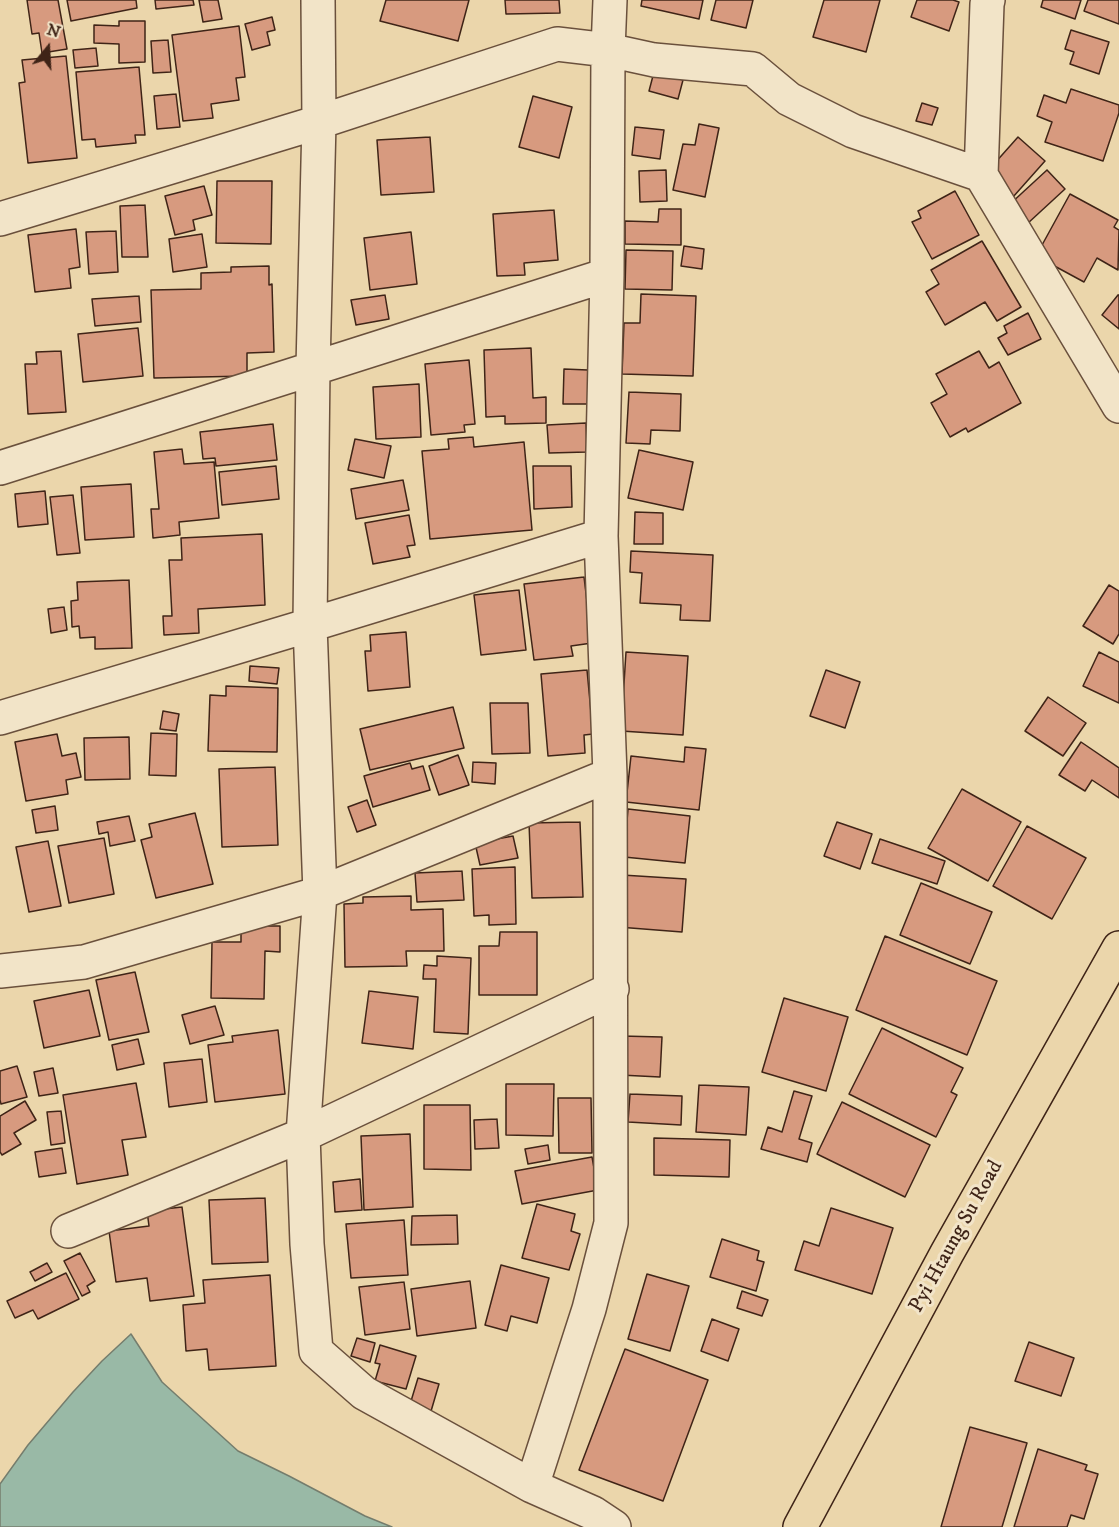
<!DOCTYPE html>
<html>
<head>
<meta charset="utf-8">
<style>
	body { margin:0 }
	#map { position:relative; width:1119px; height:1527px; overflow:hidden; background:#ebd6ab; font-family:"IM FELL DW Pica",serif }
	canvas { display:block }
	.north { position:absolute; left:18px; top:18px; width:60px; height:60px; -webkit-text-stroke:4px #f2e4c8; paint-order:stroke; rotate:18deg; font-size:16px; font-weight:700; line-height:24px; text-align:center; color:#3f2417 }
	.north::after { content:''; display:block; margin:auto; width:21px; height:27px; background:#3f2417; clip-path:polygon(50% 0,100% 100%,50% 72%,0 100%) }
</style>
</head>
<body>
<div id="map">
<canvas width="1119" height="1527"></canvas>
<div class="north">N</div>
</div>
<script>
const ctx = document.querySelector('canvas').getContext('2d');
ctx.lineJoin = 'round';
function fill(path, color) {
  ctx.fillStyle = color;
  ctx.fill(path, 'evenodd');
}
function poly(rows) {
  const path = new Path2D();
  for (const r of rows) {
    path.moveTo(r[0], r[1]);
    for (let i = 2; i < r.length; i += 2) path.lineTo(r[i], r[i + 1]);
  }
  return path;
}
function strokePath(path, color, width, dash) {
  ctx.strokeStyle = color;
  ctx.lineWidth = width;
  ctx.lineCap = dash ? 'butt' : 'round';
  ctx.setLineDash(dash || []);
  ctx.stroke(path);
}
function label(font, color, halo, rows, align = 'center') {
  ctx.font = font + ' "IM FELL DW Pica",serif';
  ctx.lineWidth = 6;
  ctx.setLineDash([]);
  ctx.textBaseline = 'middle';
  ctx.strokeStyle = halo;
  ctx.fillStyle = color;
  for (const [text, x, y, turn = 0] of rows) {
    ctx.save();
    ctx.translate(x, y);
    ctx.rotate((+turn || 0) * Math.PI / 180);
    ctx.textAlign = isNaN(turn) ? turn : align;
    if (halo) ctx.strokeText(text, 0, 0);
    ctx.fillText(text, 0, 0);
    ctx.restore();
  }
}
const water = poly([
	[131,1334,162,1382,238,1451,289,1476,365,1516,392,1527,0,1527,0,1484,28,1445,73,1392,102,1361,131,1334]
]);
fill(water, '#99b9a6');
strokePath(water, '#757d6d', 1.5);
const building = poly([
	[27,0,58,0,67,49,42,53,39,33,32,34,27,0],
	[67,0,136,0,137,8,71,21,67,0],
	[155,0,193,0,194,5,156,9,155,0],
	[199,0,218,0,222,19,203,22,199,0],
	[386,0,469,0,458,41,380,21,386,0],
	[505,0,559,0,560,13,506,14,505,0],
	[642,0,703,0,699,19,641,6,642,0],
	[716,0,753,0,746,28,711,20,716,0],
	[824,0,880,0,866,52,813,37,824,0],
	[917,0,953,0,959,2,949,31,911,17,917,0],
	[1043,0,1081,0,1075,19,1041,7,1043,0],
	[1088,0,1119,0,1119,24,1084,11,1088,0],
	[272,17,275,30,267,32,270,45,252,50,245,24,272,17],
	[119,21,145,21,145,62,119,63,119,44,94,43,94,25,119,26,119,21],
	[239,26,245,77,236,78,239,100,211,104,213,118,183,121,172,35,239,26],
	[1071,30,1109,42,1099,74,1070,64,1074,52,1065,49,1071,30],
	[168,40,171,72,153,73,151,41,168,40],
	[96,48,98,66,75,68,73,50,96,48],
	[66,56,77,158,28,163,19,83,25,82,22,60,66,56],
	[139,67,145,135,135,135,136,143,96,147,95,139,82,140,76,72,139,67],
	[654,72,683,80,678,99,649,91,654,72],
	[1071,89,1119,105,1119,113,1103,161,1045,142,1052,122,1037,116,1044,95,1066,103,1071,89],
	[176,94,180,127,157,129,154,96,176,94],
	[533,96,572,107,559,158,519,147,533,96],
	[922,103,938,108,932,125,916,121,922,103],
	[699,124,719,128,705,197,673,190,683,144,695,145,699,124],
	[635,127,664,130,660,159,632,155,635,127],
	[430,137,434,192,381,195,377,140,430,137],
	[1018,137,1045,161,1013,197,986,173,1018,137],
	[666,170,667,201,640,202,639,171,666,170],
	[1047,170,1065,189,1027,224,1009,205,1047,170],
	[217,181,272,181,271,244,216,243,217,181],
	[204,186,212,215,193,220,195,230,175,235,165,196,204,186],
	[955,191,979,235,932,259,912,222,921,218,918,211,955,191],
	[1070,194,1118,220,1114,227,1119,230,1118,270,1097,258,1084,282,1036,256,1070,194],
	[145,205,148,257,122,257,120,206,145,205],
	[659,209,681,209,681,245,625,244,625,221,658,222,659,209],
	[554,210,558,260,524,263,525,275,497,276,493,214,554,210],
	[76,229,80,267,69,269,71,288,35,292,28,235,76,229],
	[116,231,118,272,89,274,86,232,116,231],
	[411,232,417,284,370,290,364,238,411,232],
	[202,234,207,267,173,272,169,239,202,234],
	[982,241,1021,307,997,321,985,302,945,325,926,292,939,284,931,270,982,241],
	[684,246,704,249,702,269,681,266,684,246],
	[626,250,673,251,672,290,625,289,626,250],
	[269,266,269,285,272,284,274,352,247,353,247,376,154,378,151,290,201,289,201,273,231,272,231,267,269,266],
	[641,294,696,296,693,376,622,374,624,323,640,323,641,294],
	[385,295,389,319,356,325,351,300,385,295],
	[1118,295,1119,295,1119,329,1102,315,1118,295],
	[139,296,141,322,95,326,92,299,139,296],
	[1028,313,1041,339,1008,355,998,338,1007,333,1004,326,1028,313],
	[138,328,143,376,83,382,78,334,138,328],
	[531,348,533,398,546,397,546,423,505,424,505,416,486,417,484,350,531,348],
	[61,351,66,412,28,414,25,364,37,364,36,352,61,351],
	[979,351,989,368,999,362,1021,403,968,432,966,428,950,437,931,403,947,394,936,374,979,351],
	[469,360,475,424,464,425,465,432,431,435,425,364,469,360],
	[564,369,588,370,588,404,563,404,564,369],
	[419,384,421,437,376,439,373,387,419,384],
	[629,392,681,394,680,431,651,430,650,444,626,443,629,392],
	[586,423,587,452,549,453,547,425,586,423],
	[273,424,277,460,216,466,215,458,203,459,200,432,273,424],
	[473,437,474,447,524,442,532,530,430,539,422,451,449,449,448,439,473,437],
	[355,439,391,446,384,478,348,470,355,439],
	[182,449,184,464,214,462,219,518,179,522,180,535,153,538,151,509,159,509,154,452,182,449],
	[639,450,693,462,683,510,628,498,639,450],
	[276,466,279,499,222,505,219,472,276,466],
	[533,466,571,466,572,507,534,509,533,466],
	[403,480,409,510,356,519,351,489,403,480],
	[131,484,134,537,85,540,81,487,131,484],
	[45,491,48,524,18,527,15,494,45,491],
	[73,495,80,553,57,555,50,497,73,495],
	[635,512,663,513,663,544,634,544,635,512],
	[409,515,415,545,407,546,410,557,373,564,365,523,409,515],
	[262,534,265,605,198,609,199,633,164,635,163,616,172,616,169,560,182,560,181,538,262,534],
	[631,551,713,555,710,621,680,620,681,605,640,603,642,573,630,572,631,551],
	[584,577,592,643,571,646,573,656,534,660,524,584,584,577],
	[129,580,132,648,95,649,95,637,80,638,79,626,72,627,71,601,78,600,77,582,129,580],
	[1109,585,1119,591,1119,634,1113,644,1083,626,1109,585],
	[519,590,526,650,481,655,474,595,519,590],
	[64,607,67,630,51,633,48,609,64,607],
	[406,632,410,687,368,691,365,651,371,651,370,635,406,632],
	[626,652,688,656,683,735,621,731,626,652],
	[1099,652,1119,662,1119,703,1083,686,1099,652],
	[250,666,279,668,277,684,249,681,250,666],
	[587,670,593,734,584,735,585,753,548,756,541,674,587,670],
	[826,670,860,682,845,728,810,716,826,670],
	[226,686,278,688,277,752,208,751,210,695,226,696,226,686],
	[1048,697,1086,723,1063,756,1025,731,1048,697],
	[490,703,528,703,530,753,492,754,490,703],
	[453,707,464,748,370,770,360,729,453,707],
	[163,711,179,714,176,731,160,729,163,711],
	[151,733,177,734,176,776,149,775,151,733],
	[57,734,62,756,76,753,81,777,66,780,68,794,26,801,15,742,57,734],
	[129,737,130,779,85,780,84,738,129,737],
	[1081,742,1119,768,1119,798,1092,780,1085,791,1059,775,1081,742],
	[685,747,706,749,699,810,626,802,631,756,684,762,685,747],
	[458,755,469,785,439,795,429,766,458,755],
	[473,762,496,763,495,784,472,782,473,762],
	[410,763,412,769,423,766,430,790,373,807,364,776,410,763],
	[275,767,278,845,222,847,219,769,275,767],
	[962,789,1021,822,988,881,928,848,962,789],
	[367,800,376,825,357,832,348,807,367,800],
	[55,806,58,830,36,833,32,810,55,806],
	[628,809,690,816,685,863,624,857,628,809],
	[195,813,213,884,156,898,141,840,152,837,149,824,195,813],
	[129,816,135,841,110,846,108,832,99,834,97,822,129,816],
	[580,822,583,897,532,898,529,823,580,822],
	[837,822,872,834,860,869,824,856,837,822],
	[1027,826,1086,858,1052,919,993,886,1027,826],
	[513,836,518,858,480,865,475,843,513,836],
	[104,838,114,894,69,903,58,846,104,838],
	[880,839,945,861,937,884,872,863,880,839],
	[48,841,61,906,29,912,16,847,48,841],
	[515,867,516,924,489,925,489,915,474,916,472,869,515,867],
	[462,871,464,900,417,902,415,873,462,871],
	[622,875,686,879,682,932,618,927,622,875],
	[921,883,992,912,970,964,900,935,921,883],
	[411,896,411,910,443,909,444,951,406,951,407,966,345,967,344,904,363,903,363,897,411,896],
	[241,926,280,926,280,952,265,951,264,999,211,998,212,942,241,942,241,926],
	[500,932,537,932,537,995,479,995,479,946,499,946,500,932],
	[885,936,997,981,967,1055,856,1010,885,936],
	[437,956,471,958,468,1034,434,1032,436,979,423,979,424,965,437,966,437,956],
	[135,972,149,1032,109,1040,96,980,135,972],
	[89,990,100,1036,44,1048,34,1001,89,990],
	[369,991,418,997,413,1049,362,1043,369,991],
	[784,998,848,1017,826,1091,762,1072,784,998],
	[215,1006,224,1035,190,1044,182,1015,215,1006],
	[882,1028,963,1068,951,1092,957,1095,936,1137,849,1094,882,1028],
	[278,1030,285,1094,215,1102,208,1045,233,1042,232,1036,278,1030],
	[621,1036,662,1037,660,1077,620,1075,621,1036],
	[138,1039,144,1064,117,1070,112,1045,138,1039],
	[202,1059,207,1102,169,1107,164,1063,202,1059],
	[17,1066,27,1097,1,1104,0,1100,0,1071,17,1066],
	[53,1068,58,1093,39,1096,34,1072,53,1068],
	[136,1083,146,1137,122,1140,128,1175,77,1184,63,1095,136,1083],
	[506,1084,554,1084,553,1136,506,1135,506,1084],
	[699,1085,749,1087,746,1135,696,1132,699,1085],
	[794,1091,812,1096,799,1139,812,1143,807,1162,761,1149,768,1127,782,1132,794,1091],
	[630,1094,682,1096,681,1125,628,1122,630,1094],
	[558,1098,591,1098,592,1153,559,1153,558,1098],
	[25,1101,36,1120,14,1133,21,1144,2,1155,0,1152,0,1116,25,1101],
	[842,1102,930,1145,905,1197,817,1154,842,1102],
	[424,1105,470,1105,471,1170,424,1169,424,1105],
	[61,1111,65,1143,51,1145,47,1112,61,1111],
	[497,1119,499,1148,475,1149,474,1120,497,1119],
	[410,1134,413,1207,364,1210,361,1136,410,1134],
	[654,1138,730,1140,729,1177,654,1175,654,1138],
	[548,1145,550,1160,528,1164,525,1149,548,1145],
	[62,1148,66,1173,39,1177,35,1152,62,1148],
	[592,1157,598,1190,522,1204,515,1171,592,1157],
	[360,1179,362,1210,335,1212,333,1182,360,1179],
	[265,1198,268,1262,212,1264,209,1200,265,1198],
	[537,1204,575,1214,571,1231,580,1234,569,1270,522,1258,537,1204],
	[182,1207,194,1296,150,1301,147,1278,116,1282,109,1231,149,1226,147,1211,182,1207],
	[831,1208,893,1228,872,1294,795,1270,804,1241,819,1246,831,1208],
	[457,1215,458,1244,411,1245,412,1216,457,1215],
	[404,1220,408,1275,351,1278,346,1224,404,1220],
	[722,1239,759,1251,757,1260,764,1262,756,1291,710,1277,722,1239],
	[80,1253,95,1281,87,1286,90,1292,82,1296,64,1261,80,1253],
	[47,1263,52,1272,35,1281,30,1272,47,1263],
	[501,1265,549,1278,537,1323,511,1316,507,1331,485,1325,501,1265],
	[66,1273,79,1299,38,1319,33,1310,15,1318,7,1301,66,1273],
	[647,1274,689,1286,670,1351,628,1339,647,1274],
	[270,1275,276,1366,209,1370,207,1349,186,1351,183,1305,205,1303,203,1280,270,1275],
	[470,1281,476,1328,417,1336,411,1289,470,1281],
	[404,1282,410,1329,365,1335,359,1287,404,1282],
	[742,1291,768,1300,762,1316,737,1308,742,1291],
	[712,1319,739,1329,728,1361,701,1351,712,1319],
	[357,1338,375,1343,370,1362,351,1356,357,1338],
	[1029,1342,1074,1358,1061,1396,1015,1381,1029,1342],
	[380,1345,416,1356,406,1389,375,1381,380,1364,375,1363,380,1345],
	[625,1349,708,1380,663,1501,579,1470,625,1349],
	[418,1378,439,1384,429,1418,408,1411,418,1378],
	[970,1427,1027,1443,1002,1527,941,1527,970,1427],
	[1038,1449,1087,1465,1085,1470,1098,1474,1084,1519,1071,1515,1067,1527,1014,1527,1038,1449]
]);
fill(building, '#d79a7f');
strokePath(building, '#3f2417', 1.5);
const minor = poly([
	[318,0,319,122,313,367,310,625,320,893,303,1135,307,1244,316,1351,364,1393,532,1486,593,1513,614,1527],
	[988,0,987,4,981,175,1119,406],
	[0,219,319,122,557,44,608,50,654,60,753,69,789,99,853,131,981,175],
	[0,468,607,275],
	[0,718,310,625,601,536],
	[0,971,84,962,320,893,610,775],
	[68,1231,303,1135,612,989],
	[532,1486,589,1309,611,1223,610,775,601,536,607,275,608,50,610,0]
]);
const trunk = poly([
	[800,1527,947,1253,1119,948]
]);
strokePath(minor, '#6a503c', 36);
strokePath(trunk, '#3f2417', 36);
strokePath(minor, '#f2e4c8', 33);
strokePath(trunk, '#ebd6ab', 33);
label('21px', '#3f2417', '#f2e4c8', [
	["Pyi Htaung Su Road",957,1237,-61]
]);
</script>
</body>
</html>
